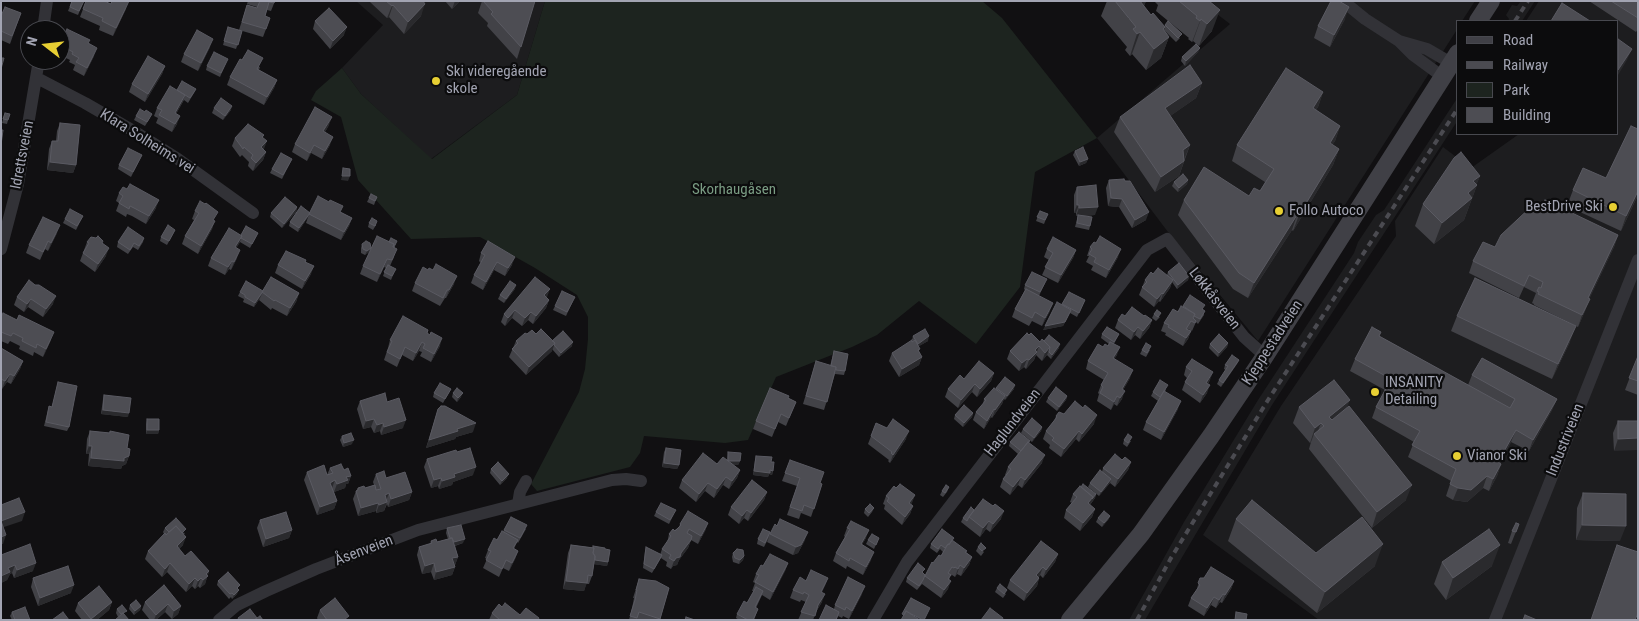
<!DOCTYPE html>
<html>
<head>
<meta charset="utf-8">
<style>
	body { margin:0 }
	#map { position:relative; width:1639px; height:621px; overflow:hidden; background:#111012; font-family:"Roboto Condensed",sans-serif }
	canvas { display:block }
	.frame { position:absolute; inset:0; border:2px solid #a2a4b2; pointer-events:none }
	.legend { position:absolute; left:1456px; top:20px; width:162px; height:115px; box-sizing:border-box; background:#0c0c0d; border:1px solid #48494f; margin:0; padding:6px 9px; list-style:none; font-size:15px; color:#a2a4b2 }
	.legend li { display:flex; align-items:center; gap:10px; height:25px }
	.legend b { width:25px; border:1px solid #48494f }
	.north { position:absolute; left:20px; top:20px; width:50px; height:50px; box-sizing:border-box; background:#0c0c0d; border:1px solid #48494f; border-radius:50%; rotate:286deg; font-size:14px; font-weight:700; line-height:20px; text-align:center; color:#a2a4b2 }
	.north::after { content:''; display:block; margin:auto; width:18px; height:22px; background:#e7cf33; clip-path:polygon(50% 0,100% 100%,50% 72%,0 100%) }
</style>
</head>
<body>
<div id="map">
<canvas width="1639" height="621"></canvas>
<div class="frame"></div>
<ul class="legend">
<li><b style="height:6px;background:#404046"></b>Road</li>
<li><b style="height:6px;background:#4b4b51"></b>Railway</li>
<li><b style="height:14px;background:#1d241f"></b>Park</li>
<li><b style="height:14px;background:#4d4d53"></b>Building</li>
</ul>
<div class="north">N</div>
</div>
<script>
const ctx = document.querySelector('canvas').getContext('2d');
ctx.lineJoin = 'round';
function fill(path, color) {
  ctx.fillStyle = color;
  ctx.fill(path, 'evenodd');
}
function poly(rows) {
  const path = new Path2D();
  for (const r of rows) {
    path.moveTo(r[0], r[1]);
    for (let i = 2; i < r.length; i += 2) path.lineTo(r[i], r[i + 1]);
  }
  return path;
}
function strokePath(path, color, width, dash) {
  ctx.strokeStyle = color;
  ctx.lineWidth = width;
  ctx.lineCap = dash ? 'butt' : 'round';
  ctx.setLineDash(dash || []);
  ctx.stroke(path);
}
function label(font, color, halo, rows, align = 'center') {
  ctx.font = font + ' "Roboto Condensed",sans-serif';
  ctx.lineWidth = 4.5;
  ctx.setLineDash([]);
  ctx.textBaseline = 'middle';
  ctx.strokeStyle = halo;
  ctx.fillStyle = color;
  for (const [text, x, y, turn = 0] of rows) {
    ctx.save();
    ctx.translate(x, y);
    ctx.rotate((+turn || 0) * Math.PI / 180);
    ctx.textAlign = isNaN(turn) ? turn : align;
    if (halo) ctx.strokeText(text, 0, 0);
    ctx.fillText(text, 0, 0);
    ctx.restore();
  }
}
fill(poly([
	[356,1,545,1,517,95,431,159,361,94,342,68,383,25],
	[1200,1,1475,1,1462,21,1458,21,1458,28,1258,341,1168,232,1097,138,1230,24],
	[1521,1,1535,1,1522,21,1508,21,1509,19,1506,15,1512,5,1517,6],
	[1539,1,1638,1,1638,620,1319,620,1203,535,1281,406,1396,236,1395,221,1443,147,1471,168,1519,134,1618,134,1618,21,1526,21],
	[1458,97,1458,120,1272,405,1145,620,1129,620,1184,522,1258,400,1354,253,1358,242,1376,215,1384,210]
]), '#1d1d1f');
fill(poly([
	[545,1,982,1,1002,18,1097,138,1035,172,1020,287,976,344,919,301,877,335,852,347,776,377,748,440,725,443,644,436,640,453,630,467,537,491,531,484,579,392,585,369,588,339,588,317,577,295,535,268,480,237,411,239,358,180,341,117,311,100,316,91,342,68,361,94,432,159,517,95]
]), '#1d241f');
strokePath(poly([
	[1343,1,1365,19,1399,41,1413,55,1443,77],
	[43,30,47,1],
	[1399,41,1427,49,1451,63],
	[37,78,85,103,137,133,178,159,253,213],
	[1,249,18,184,39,60],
	[518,504,520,492,526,481],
	[219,620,237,605,266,591,316,569,418,530,612,480,626,479,641,481],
	[873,620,907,562,1147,250,1167,239,1244,337,1265,356],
	[1495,620,1638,260]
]), '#323237', 12);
strokePath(poly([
	[1478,21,1491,1],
	[1070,620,1141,534,1211,436,1265,356,1458,53]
]), '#404046', 18);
strokePath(poly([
	[1515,21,1528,1],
	[1137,620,1171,558,1268,400,1458,108]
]), '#4b4b51', 4, [6, 5]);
fill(poly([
	[72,1,84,1,78,15,68,11],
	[248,1,275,1,271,11,267,10,265,16,266,29,263,37,239,30,247,5,257,8,257,7,247,4],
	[371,1,423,1,421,16,404,34,389,17,387,18,370,2],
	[445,1,460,1,452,9],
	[482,1,535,1,517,59,487,26,488,23,478,13],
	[1107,1,1146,1,1144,6,1151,15,1164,27,1165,25,1180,38,1176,42,1164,30,1169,37,1161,58,1146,70,1132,54,1130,56,1125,50,1127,47,1101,16],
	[1154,1,1209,1,1212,31,1199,46,1193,41,1192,42,1188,39,1189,38,1156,11,1158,5],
	[1589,1,1638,1,1638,29,1636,32],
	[111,4,126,9,113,36,99,30,100,26,80,17,83,9],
	[21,13,10,44,1,40,1,16],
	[1345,19,1330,47,1314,38,1318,26],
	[315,21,344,35,330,49,313,29],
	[228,27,242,31,236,49,223,45],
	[60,43,89,44,94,56,84,76,73,70,75,65,69,62,70,60,60,55],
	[210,47,198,71,181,62,184,54],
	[1200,48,1198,52,1185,66,1181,61,1182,57],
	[242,60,260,67,259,70,277,80,274,88,264,105,227,85,230,77],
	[226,63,220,77,206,70,207,66],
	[165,66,162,74,145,102,129,92,132,84],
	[1202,83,1196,98,1170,116,1190,145,1179,176,1155,192,1114,132,1120,117],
	[196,89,194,93,188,103,184,100,176,114,177,124,172,132,156,123,158,118,154,116,157,108,177,90],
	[1323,92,1318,107,1316,110,1340,126,1335,141,1332,145,1339,149,1333,165,1293,231,1292,230,1248,298,1233,289,1178,215,1184,200,1249,196,1260,191,1265,182,1232,161,1237,145],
	[214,108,231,110,223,120,212,113],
	[5,113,8,120,7,124,2,123],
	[136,116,150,118,145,126,134,120],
	[60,123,76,165,73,173,47,170,49,149,52,141,56,141,57,131],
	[329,125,325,132,330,145,322,159,311,153,307,161,292,152,295,144],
	[264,135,263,137,263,150,266,152,263,160,253,171,248,166,249,162,242,155,240,157,232,146,235,138],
	[1075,151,1088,159,1086,163,1079,166,1073,155],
	[142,155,131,177,118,169,119,165],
	[292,159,282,179,270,173,272,169],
	[1480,176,1476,185,1477,185,1464,220,1434,244,1415,226,1423,204],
	[1606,178,1638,195,1621,231,1567,206,1573,190],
	[1109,180,1125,181,1146,220,1132,228,1119,207,1108,206,1106,188],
	[1188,180,1187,184,1178,192,1172,186,1174,182],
	[1077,187,1095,215,1083,216,1090,226,1089,230,1075,227,1078,216,1076,216,1076,213,1074,213,1074,195],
	[119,193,156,208,146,224,132,216,127,214,126,217,116,211,119,203,116,201],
	[377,197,374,205,367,202,369,198],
	[297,207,296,212,282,228,270,217,271,213],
	[1542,208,1618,235,1614,247,1589,299,1585,311,1578,327,1534,305,1534,304,1532,303,1536,293,1524,287,1519,298,1469,273,1473,261,1495,247],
	[195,211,214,221,212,229,198,254,182,244,185,236,194,220,192,219],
	[1040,211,1048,214,1044,224,1036,221],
	[341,212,352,218,349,226,341,240,306,223,308,217,298,232,289,226,290,222,310,213],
	[83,216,76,230,63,223,65,219],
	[369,223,376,225,373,230,368,227],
	[175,230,167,245,160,241,161,237],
	[57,233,48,251,45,249,40,260,26,253,29,245],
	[258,233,250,248,240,242,236,248,237,258,231,270,229,269,225,275,208,266,211,258,241,235],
	[144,238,143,242,138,250,133,247,128,254,117,247,118,242],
	[87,242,103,243,106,256,95,272,80,261],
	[1096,243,1118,257,1106,278,1091,270,1093,266,1086,262,1089,256,1087,256,1090,247],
	[362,244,371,248,369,252,365,255,361,253,361,248],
	[395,247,394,257,390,266,394,273,391,280,383,276,386,268,384,267,377,282,360,274,363,266],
	[1047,249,1076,250,1073,258,1058,283,1042,275,1049,260,1044,257],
	[481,253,512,265,505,276,494,270,483,290,471,283,474,275,481,263,479,261],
	[306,260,306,262,311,274,302,289,275,273,278,265],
	[428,270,454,284,446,298,445,298,440,306,412,291,415,283],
	[1168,272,1189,276,1188,280,1177,289,1172,282,1170,288,1160,302,1159,301,1154,307,1139,295,1145,280,1153,274,1167,275],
	[29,280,53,304,43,317,28,307,24,312,14,305,17,297],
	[1045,283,1039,296,1050,311,1042,326,1032,321,1029,326,1012,317,1015,309,1025,290,1024,289,1025,285],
	[515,289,504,303,498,299,500,295],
	[263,291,299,293,296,302,287,316,272,308,271,310,259,300,260,298,254,307,243,302,244,299,238,296,240,292],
	[1069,292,1085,300,1077,317,1070,313,1063,326,1043,330,1062,305],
	[546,297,549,300,546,308,533,324,528,320,522,326,512,318,505,326,501,322,504,314],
	[573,301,566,316,553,310,555,306],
	[1183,306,1203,309,1204,315,1198,324,1196,322,1192,331,1188,329,1188,330,1191,331,1188,339,1183,346,1165,335,1166,333,1161,331,1164,323],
	[1154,314,1160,317,1156,321,1152,318],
	[1125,316,1144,316,1152,320,1149,328,1140,339,1135,335,1131,340,1115,328,1118,320],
	[1457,316,1570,342,1552,379,1451,331],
	[1,317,51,340,43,357,34,352,33,356,19,349,20,346,10,341,8,344,1,341],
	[428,330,427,334,440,346,431,362,420,356,422,352,419,351,413,361,402,355,397,367,384,360,388,348,390,340],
	[1381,332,1379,336,1468,385,1472,375,1557,399,1552,410,1529,451,1511,442,1500,463,1501,464,1497,476,1489,491,1483,488,1467,502,1453,500,1446,496,1451,481,1408,457,1414,442,1372,418,1376,407,1385,390,1350,371,1355,359],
	[536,334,552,341,572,346,559,357,552,349,552,351,526,375,509,357,516,341],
	[1102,334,1119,334,1114,344,1117,355,1114,359,1130,378,1123,390,1122,399,1117,406,1114,404,1111,410,1097,401,1099,394,1098,393,1101,385,1104,380,1086,369,1088,361,1103,347,1108,346,1109,344,1101,338],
	[1029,335,1040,342,1044,341,1059,348,1051,359,1047,355,1042,361,1036,355,1034,360,1026,369,1024,367,1019,371,1007,359,1010,351],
	[913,336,928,341,919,346,919,352,922,357,919,365,899,377,889,361,892,353,913,341,912,340],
	[1228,343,1227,347,1218,357,1209,348,1210,344],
	[1,348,23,361,20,369,11,384,7,382,2,389,1,388],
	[1142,350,1150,350,1146,357,1140,354],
	[834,351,845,371,844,375,835,374,824,410,803,404,816,361,830,366],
	[1638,356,1638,395,1625,390],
	[1239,360,1237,364,1221,387,1217,384,1219,380,1226,370,1224,369,1225,365],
	[1186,367,1210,380,1208,384,1207,393,1200,403,1182,390,1185,382,1187,378,1184,375],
	[994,373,991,381,977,397,972,392,958,408,945,397,948,389,964,379],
	[58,382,69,427,67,431,44,426,49,406,52,407],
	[996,388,1014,389,1005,400,1004,399,1002,404,992,418,991,417,984,429,973,420,976,412,983,404,984,399],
	[451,389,443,403,433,397,434,393],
	[1166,389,1165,392,1178,409,1161,440,1143,430,1146,422,1158,401,1151,396,1153,392],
	[453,393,461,397,457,402,452,397],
	[104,395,128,417,101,414,103,399],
	[1067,396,1066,400,1057,411,1046,402,1048,398],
	[788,398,796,402,786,426,778,422,772,437,753,429,756,421],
	[360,401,387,402,403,428,381,435,380,431,374,433,371,427,363,429,357,409],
	[1299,407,1347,407,1406,500,1372,528,1309,449,1311,442,1310,443,1293,423],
	[1083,408,1094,424,1079,442,1076,439,1061,457,1049,448,1050,445,1043,439,1046,431,1054,421,1056,416,1064,414],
	[438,409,473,432,456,437,455,439,426,448],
	[973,413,972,417,963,427,954,419,955,415],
	[147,419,159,430,158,434,146,434,146,424],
	[1618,421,1638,421,1614,451,1613,433],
	[876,423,906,439,890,463,888,461,889,460,868,444],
	[1042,427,1041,431,1032,442,1021,433,1023,429],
	[90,431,109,433,110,431,127,448,129,456,126,464,122,466,121,469,88,466,89,454,86,454,87,439],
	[342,436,352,444,343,447,340,440],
	[1124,440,1131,441,1127,447,1123,444],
	[1010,442,1029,442,1042,463,1022,488,1018,485,1010,495,1000,487,1003,479,1006,475,1005,475,1008,467,1018,454,1009,446],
	[666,448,679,465,677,469,662,467,664,452],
	[457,452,473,475,453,482,452,485,439,489,438,486,431,488,424,467,427,459],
	[728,452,740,461,738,465,733,465,740,470,737,478,729,489,723,485,714,498,705,491,696,502,679,488,682,480,727,460],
	[756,456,773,471,772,475,769,474,768,477,753,475,755,460],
	[790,460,820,483,822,484,811,517,801,513,799,519,787,515,797,486,782,481],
	[1122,460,1131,462,1128,470,1115,487,1110,483,1099,496,1088,487,1090,483,1102,472,1103,468],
	[330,468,344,470,351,476,348,484,346,484,345,488,334,492,337,501,334,509,317,515,304,480,307,472,327,475],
	[491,469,507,478,500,485,490,473],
	[376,474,386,478,412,492,409,500,388,507,387,504,384,511,376,513,376,511,358,516,353,499,356,491,358,488,365,488,374,485,373,482],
	[949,487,947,492,943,497,940,495,942,491],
	[896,488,915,495,911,504,913,506,910,514,902,525,884,509,885,505,883,504,886,496],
	[767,492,764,500,748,521,744,518,739,524,728,515,731,507],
	[1583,493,1620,541,1576,540,1577,508],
	[1073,494,1096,494,1095,498,1090,505,1095,509,1092,517,1080,531,1064,518,1066,510,1072,503,1070,502],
	[874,508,872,512,868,517,864,513,865,509],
	[974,510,1001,519,990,532,986,529,980,537,961,522,963,518],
	[656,512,674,514,669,524,654,516],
	[1110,516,1108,520,1102,527,1096,522,1098,518],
	[1236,519,1316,553,1375,566,1317,613,1228,541],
	[260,520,292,530,289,538,263,547,257,528],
	[708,523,705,531,698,544,691,540,688,548,679,560,677,565,673,566,671,569,666,566,667,562,661,558,652,573,643,568,645,551,646,547,660,555,662,549,667,543,669,534,679,527,680,524],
	[1519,524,1511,544,1508,543,1512,531],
	[165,528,185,533,183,535,183,545,179,549,185,556,209,571,205,584,200,588,198,586,195,589,192,586,186,592,167,572,162,577,145,559,148,551,164,534,163,532],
	[447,528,463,543,455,546,458,557,455,565,454,565,455,567,452,575,434,580,431,572,422,574,417,555,419,547,430,544,431,541,437,542,448,539,446,533],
	[847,528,866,538,862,544,871,560,863,575,847,566,846,569,833,561,836,553,845,537,844,536],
	[526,529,518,543,517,542,514,549,518,551,515,559,509,571,503,568,499,577,483,568,487,559,485,558,488,550,497,540,504,530],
	[770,532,805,540,798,553,793,555,767,542,769,537,764,547,757,544,758,539],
	[879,538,874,549,866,544,868,540],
	[953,541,972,557,969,565,961,576,957,574,955,577,952,575,950,576,948,589,941,598,922,584,917,590,906,582,907,578,923,573,925,575,933,563,941,556,943,552,940,549,937,553,930,548,931,544],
	[571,545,605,549,608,562,607,566,594,564,592,576,589,584,586,584,584,591,563,589,568,553],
	[978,547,984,552,981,556,976,551],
	[733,553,744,556,743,560,739,564,733,562,732,557],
	[1058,554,1055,562,1043,578,1040,575,1039,577,1039,578,1037,586,1024,601,1007,588,1010,580],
	[1,555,33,571,14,578,12,573,10,574,7,580,1,583],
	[1442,562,1492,566,1446,600,1434,584],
	[788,563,785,571,770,600,762,595,756,608,758,609,754,620,739,620,736,618,737,614,747,603,754,591,752,591,755,583,753,582,756,574,763,566],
	[33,578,71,593,38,606,31,587],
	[828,578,822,592,822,602,816,612,813,620,798,620,806,602,801,600,800,602,790,598,793,590,806,581],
	[1200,578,1234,581,1231,589,1222,603,1220,602,1216,608,1211,605,1204,616,1188,606,1191,598,1196,592],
	[639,579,669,588,660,620,629,620,632,608,634,598,633,598],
	[218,581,238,590,237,594,232,599,231,597,229,599,217,585],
	[164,585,181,606,178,614,172,619,165,612,156,620,150,620,142,610,145,602],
	[997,588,1006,594,1003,598,995,592],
	[862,594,849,619,843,616,842,618,838,616,836,620,819,620,834,609,835,605],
	[112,602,109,610,97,620,82,620,75,611,78,603],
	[130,605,141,606,140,610,134,615,129,609],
	[502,607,520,615,539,618,538,620,489,620,492,613],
	[117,609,125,615,118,617,116,613],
	[320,610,347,620,318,620,317,618],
	[12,612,30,620,12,620,10,616]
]), '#424247');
fill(poly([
	[129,1,126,9,113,36,116,28],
	[455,1,460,1,452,9],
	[1135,1,1146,1,1144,6,1128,19],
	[425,4,421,16,404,34,408,22],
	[393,5,389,17,387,18,392,6],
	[1349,7,1345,19,1330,47,1334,35],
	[1220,10,1212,31,1199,46,1207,24],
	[1201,19,1193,41,1192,42,1200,21],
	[347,27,344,35,330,49,333,41],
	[1165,27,1159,45,1169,37,1161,58,1146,70,1154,49,1163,29],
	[1140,32,1132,54,1130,56,1137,34],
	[213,39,210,47,198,71,201,63],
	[97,48,94,56,84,76,87,68],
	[1200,48,1198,52,1185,66,1186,61],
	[1632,49,1627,60,1618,75,1618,70],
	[165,66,162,74,145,102,148,94],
	[277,80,274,88,264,105,267,97],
	[1202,83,1196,98,1159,124,1165,108],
	[1323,92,1318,107,1307,124,1313,108],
	[185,95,182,103,172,121,175,113],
	[232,106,231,110,223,120,225,116],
	[180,116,177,124,172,132,175,124],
	[332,117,329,125,321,139,323,131],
	[1340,126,1335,141,1324,159,1330,143],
	[333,137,330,145,322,159,325,151],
	[267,141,264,149,258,155,261,147],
	[314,145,311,153,307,161,310,153],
	[1190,145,1184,160,1183,150],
	[1339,149,1333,165,1293,231,1299,215],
	[266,152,263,160,253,171,256,163],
	[1088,159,1086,163,1079,166,1080,162],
	[1184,161,1179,176,1155,192,1161,177],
	[50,162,76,165,73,173,47,170],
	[342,176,350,176,348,181,341,180],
	[1480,176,1476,186,1477,185,1464,220,1434,244,1442,223,1468,193,1473,181],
	[1188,180,1187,184,1178,192,1179,188],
	[1638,191,1638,195,1621,231,1626,216],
	[1111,198,1122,199,1119,207,1108,206],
	[159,200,156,208,146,224,149,216],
	[1077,205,1079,205,1076,213,1074,213],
	[297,207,296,212,282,228,284,224],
	[1098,207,1095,215,1076,216,1079,208],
	[1149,212,1146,220,1132,228,1135,220],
	[310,213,308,217,298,232,299,228],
	[1297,215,1292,230,1248,298,1254,283],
	[352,218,349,226,341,240,344,232],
	[215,221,212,229,198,254,201,246],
	[60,225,57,233,48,251,51,243],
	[1618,235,1614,247,1584,310,1588,298],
	[242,236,239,244,232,255,235,247],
	[109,248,106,256,95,272,98,264],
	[371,248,369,252,365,255,367,251],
	[1121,249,1118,257,1106,278,1109,270],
	[240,250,237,258,231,270,234,262],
	[1076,250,1073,258,1058,283,1061,275],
	[515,257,512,265,505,276,508,268],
	[387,259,384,267,377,282,380,274],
	[232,261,229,269,225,275,228,267],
	[497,262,494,270,483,290,486,282],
	[314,266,311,274,302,289,305,281],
	[457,276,454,284,446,298,449,290],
	[1189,276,1188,280,1177,289,1178,285],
	[1173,280,1170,288,1160,302,1163,294],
	[516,285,515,289,504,303,506,299],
	[550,289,547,297,541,303,544,295],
	[299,293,296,302,287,316,290,308],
	[1162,293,1159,301,1154,307,1157,299],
	[262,294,260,298,254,307,255,303],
	[56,296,53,304,43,317,46,309],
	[31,299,28,307,24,312,27,304],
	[1590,299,1585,311,1578,327,1582,315],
	[549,300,546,308,533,324,536,316],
	[1053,303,1050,311,1042,326,1045,318],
	[515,310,512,318,505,326,508,318],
	[1071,310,1063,326,1043,330,1045,326],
	[531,312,528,320,522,326,525,318],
	[1152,320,1149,328,1140,339,1143,331],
	[1576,326,1570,342,1552,379,1558,364],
	[1138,327,1135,335,1131,340,1134,332],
	[1191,331,1188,339,1183,346,1186,338],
	[54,332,51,340,43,357,46,349],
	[929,336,928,341,916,348,918,344],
	[442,338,440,346,431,362,434,354],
	[422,342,419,351,413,361,416,353],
	[573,342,572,346,559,357,561,353],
	[555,343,552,351,526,375,529,367],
	[1228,343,1227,347,1218,357,1219,353],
	[1060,344,1059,348,1051,359,1052,355],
	[1039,346,1034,360,1026,369,1029,360,1035,350],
	[1050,347,1047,355,1042,361,1045,353],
	[1120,347,1117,355,1110,366,1113,358],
	[922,357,919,365,899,377,902,369],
	[1027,359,1024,367,1019,371,1022,363],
	[1239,360,1237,364,1221,387,1223,383],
	[23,361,20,369,11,384,14,376],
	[1133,370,1130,378,1119,397,1122,389],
	[1213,372,1210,380,1203,391,1206,383],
	[994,373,991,381,977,397,980,389],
	[10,374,7,382,2,389,5,381],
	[975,384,972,392,958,408,961,400],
	[1015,385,1014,389,1005,400,1007,396],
	[1210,385,1207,393,1200,403,1203,395],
	[1125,391,1122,399,1117,406,1120,398],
	[463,393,461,397,457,402,458,398],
	[1005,396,1002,404,992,418,995,410],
	[1067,396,1066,400,1057,411,1059,407],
	[1117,396,1114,404,1111,410,1114,402],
	[1557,399,1552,410,1529,451,1533,440],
	[1350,400,1344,415,1323,432,1329,417],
	[1181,401,1178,409,1161,440,1164,432],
	[994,409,991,417,984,429,987,421],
	[103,410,129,413,128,417,101,414],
	[973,413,972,417,963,427,964,423],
	[1097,415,1094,424,1079,442,1082,434],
	[374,419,371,427,363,429,366,421],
	[406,420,403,428,381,435,384,427],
	[383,423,380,431,374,433,377,425],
	[476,423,473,432,456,437,455,439,426,448,429,440,457,429],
	[1321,423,1316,436,1314,434,1311,442,1310,443,1315,428],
	[1042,427,1041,431,1032,442,1034,438],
	[147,430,159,430,158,434,146,434],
	[1516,430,1511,442,1494,474,1498,462],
	[909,431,906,439,890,463,893,455],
	[1079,431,1076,439,1061,457,1064,449],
	[1638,438,1638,450,1614,451,1618,439],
	[354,440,352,444,343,447,344,443],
	[89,446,92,446,89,454,86,454],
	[1045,455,1042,463,1022,488,1025,480],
	[129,456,126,464,122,466,121,469,88,466,91,458,124,458],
	[728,461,740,461,738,465,726,465],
	[1131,462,1128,470,1115,487,1118,479],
	[664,463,679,465,677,469,662,467],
	[1501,464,1497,476,1489,491,1493,479],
	[476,467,473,475,453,482,452,485,439,489,442,481,454,474],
	[740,470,737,478,729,489,732,481],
	[770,470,773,471,772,475,769,474,768,477,753,475,754,471],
	[509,474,507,478,500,485,502,481],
	[351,476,348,484,346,484,345,488,334,492,337,484,346,477],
	[1487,476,1483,488,1467,502,1453,500,1458,488],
	[726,477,723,485,714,498,717,489],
	[1021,477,1018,485,1010,495,1013,487],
	[441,478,438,486,431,488,434,480],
	[1111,479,1110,483,1099,496,1101,492],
	[335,480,332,488,330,483],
	[708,483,705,491,696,502,699,494],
	[1412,485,1406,500,1372,528,1377,512],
	[412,492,409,500,388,507,391,499],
	[767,492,764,500,748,521,751,513],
	[389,493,386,501,385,495],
	[1096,494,1095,498,1085,511,1088,503],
	[915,495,912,503,906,511,909,503],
	[337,501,334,509,317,515,320,507],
	[387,502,384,511,376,513,379,505],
	[378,503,376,511,358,516,361,508],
	[913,506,910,514,902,525,905,517],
	[1095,509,1092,517,1080,531,1083,523],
	[747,510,744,518,739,524,742,516],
	[1004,511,1001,519,990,532,993,524],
	[25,512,22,521,1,528,1,521],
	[1110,516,1108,520,1102,527,1104,523],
	[989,521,986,529,980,537,983,528],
	[708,523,705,531,698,544,701,536],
	[1582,525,1626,526,1620,541,1576,540],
	[292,530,289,538,263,547,266,539],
	[869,530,866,538,858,552,861,544],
	[808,532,805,540,798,553,793,555,796,547],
	[6,535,3,544,1,544,1,537],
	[186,537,183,545,174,554,177,546],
	[465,539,463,543,450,547,451,543],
	[691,540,688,548,679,560,677,565,673,566,671,569,674,561],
	[1383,544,1375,566,1317,613,1325,592],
	[1500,545,1492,566,1446,600,1453,578],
	[518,551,515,559,509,571,512,563],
	[874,552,871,560,863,575,866,567],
	[1058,554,1055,562,1043,578,1046,570],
	[744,556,743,560,739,564,740,560],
	[458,557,455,565,449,566,452,558],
	[972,557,969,565,961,576,964,568],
	[594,560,608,562,607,566,592,564],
	[36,563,33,571,14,578,17,570],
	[170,563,167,572,162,577,165,569],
	[434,563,431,572,422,574,425,566],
	[788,563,785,571,770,600,773,592],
	[15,565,12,573,10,574,7,580,1,583,1,576,8,568],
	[960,565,957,574,955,577,958,569],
	[455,567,452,575,434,580,436,572],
	[1043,567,1040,575,1033,583,1036,575],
	[209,571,205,584,200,588,206,574],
	[195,578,192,586,186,592,189,584],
	[201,578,198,586,195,589,198,581],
	[828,578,825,586,818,600,821,592],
	[1039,578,1037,586,1024,601,1027,593],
	[566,581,587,583,584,591,563,589],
	[951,581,948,589,941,598,944,590],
	[1234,581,1231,589,1222,603,1225,595],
	[74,585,71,593,38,606,40,598],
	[865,586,862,594,849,619,852,611],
	[239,590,237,594,232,599,234,595],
	[825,594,822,602,815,613,818,605],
	[1223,594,1220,602,1216,608,1219,600],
	[1214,597,1211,605,1204,616,1207,608],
	[112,602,109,610,97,620,90,620],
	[168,604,165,612,156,620,154,620,156,615],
	[141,606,140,610,134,615,135,611],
	[181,606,178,614,172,619,174,611]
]), '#2a2a2d');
const building = poly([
	[72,1,84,1,79,11,70,7,72,1],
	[86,1,104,1,111,4,112,1,129,1,116,28,102,21,103,18,83,9,86,1],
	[260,1,275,1,274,3,269,2,265,16,270,18,266,29,242,22,247,5,257,8,260,1],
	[386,1,423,1,425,4,408,22,393,5,392,6,386,1],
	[483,1,535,1,521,47,491,14,493,12,483,1],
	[1115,1,1140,1,1151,15,1153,13,1165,27,1163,29,1169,37,1154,49,1140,32,1137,34,1133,29,1136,27,1115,1],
	[1179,1,1209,1,1220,10,1207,24,1201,19,1200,21,1196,18,1197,16,1179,1],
	[1331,1,1339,1,1349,7,1334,35,1318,26,1331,1],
	[1611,1,1638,1,1638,18,1611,1],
	[1562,3,1590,21,1551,21,1562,3],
	[5,7,21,13,12,36,1,31,1,16,5,7],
	[329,8,347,27,333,41,315,21,329,8],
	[1168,21,1182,34,1178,38,1165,25,1168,21],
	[228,27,242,31,238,45,224,41,228,27],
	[67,29,90,40,88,43,97,48,87,68,76,62,79,58,72,54,73,52,60,45,60,43,67,29],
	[197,30,213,39,201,63,184,54,197,30],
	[1618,39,1632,49,1618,70,1618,39],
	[1196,44,1200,48,1186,61,1182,57,1196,44],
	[248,50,263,58,257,69,277,80,267,97,230,77,240,59,242,60,248,50],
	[214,52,228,59,221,73,207,66,214,52],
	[148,56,165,66,148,94,132,84,148,56],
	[1,58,4,58,1,69,1,58],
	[1190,65,1202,83,1165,108,1190,145,1183,150,1184,161,1161,177,1120,117,1190,65],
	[1286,68,1323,92,1313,108,1340,126,1330,143,1339,149,1299,215,1297,215,1254,283,1239,273,1184,200,1204,167,1249,196,1254,188,1260,191,1274,169,1237,145,1286,68],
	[182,81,196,89,190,98,177,90,182,81],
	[170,86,185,95,175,113,180,116,175,124,159,115,162,110,157,108,170,86],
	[221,98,232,106,225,116,214,108,221,98],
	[315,107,332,117,323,131,333,137,325,151,314,145,310,153,295,144,315,107],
	[140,109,145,112,146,110,152,114,147,122,136,116,140,109],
	[5,113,10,114,8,120,3,119,5,113],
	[60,123,80,125,76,165,50,162,52,141,58,141,60,123],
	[248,124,264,135,262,137,267,141,261,147,266,152,256,163,251,158,253,155,244,147,243,149,235,138,248,124],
	[1631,126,1638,129,1638,191,1626,216,1573,190,1583,168,1606,178,1631,126],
	[1,130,3,130,1,145,1,130],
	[1083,147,1088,159,1080,162,1075,151,1083,147],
	[128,148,142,155,133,172,119,165,128,148],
	[1461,152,1480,176,1473,181,1477,185,1468,193,1472,198,1442,223,1423,204,1454,158,1461,152],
	[281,153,292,159,283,175,272,169,281,153],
	[343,168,350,169,350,176,342,176,343,168],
	[1183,174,1188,180,1179,188,1174,182,1183,174],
	[1124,179,1125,181,1130,181,1149,212,1135,220,1122,199,1111,198,1109,180,1124,179],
	[130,184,159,200,149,216,134,208,130,206,129,209,119,203,123,196,119,193,123,187,127,189,130,184],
	[1096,185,1098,207,1079,208,1079,205,1077,205,1077,187,1096,185],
	[371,194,377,197,375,201,369,198,371,194],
	[318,196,329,202,330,200,343,206,340,212,352,218,344,232,309,214,318,196],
	[285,197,297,207,284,224,271,213,285,197],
	[1545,200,1618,235,1588,298,1590,299,1582,315,1538,294,1539,292,1537,291,1539,287,1541,288,1543,282,1529,275,1524,286,1473,261,1483,242,1495,247,1501,235,1534,204,1542,208,1545,200],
	[200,201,205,204,206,203,218,212,213,220,215,221,201,246,185,236,199,213,195,211,200,201],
	[301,206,310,213,299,228,290,222,301,206],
	[70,209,83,216,77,226,65,219,70,209],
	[1040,211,1048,214,1045,220,1037,217,1040,211],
	[1078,215,1092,217,1090,226,1077,223,1078,215],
	[43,217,60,225,51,243,48,241,43,252,29,245,43,217],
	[372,218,377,221,375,226,369,223,372,218],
	[168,225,175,230,169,241,161,237,168,225],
	[246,226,258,233,252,244,241,238,242,236,241,235,246,226],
	[128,227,144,238,139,246,134,243,130,250,118,242,128,227],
	[229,228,242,236,235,247,240,250,234,262,232,261,228,267,211,258,229,228],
	[98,236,103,241,102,243,109,248,98,264,83,253,89,243,87,242,91,237,96,238,98,236],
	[377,236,394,244,393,247,397,249,392,260,387,259,380,274,363,266,377,236],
	[1100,236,1121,249,1109,270,1094,262,1096,258,1089,254,1092,249,1090,247,1094,242,1096,243,1100,236],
	[1053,237,1076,250,1061,275,1045,267,1053,253,1047,249,1053,237],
	[391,238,397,241,394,247,393,247,394,244,389,242,391,238],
	[366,241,370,243,371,248,367,251,363,249,362,244,366,241],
	[488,241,515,257,508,268,497,262,486,282,474,275,485,255,481,253,488,241],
	[286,251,306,260,305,262,314,266,305,281,278,265,286,251],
	[1179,263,1189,276,1178,285,1168,272,1179,263],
	[436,264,457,276,449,290,447,290,443,298,415,283,423,267,428,270,429,268,433,270,436,264],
	[388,265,396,269,392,276,384,272,388,265],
	[1158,268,1173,280,1163,294,1162,293,1157,299,1142,287,1147,282,1145,280,1151,272,1153,274,1158,268],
	[1032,272,1047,279,1040,292,1025,285,1032,272],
	[271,277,299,293,290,308,275,300,274,301,262,292,271,277],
	[535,277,550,289,544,295,549,300,536,316,531,312,525,318,515,310,508,318,504,314,535,277],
	[1475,278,1576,326,1558,364,1457,316,1475,278],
	[29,280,35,285,39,285,56,296,46,309,31,299,27,304,17,297,29,280],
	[246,281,263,291,255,303,245,297,245,295,240,292,246,281],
	[510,281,516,285,506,299,500,295,510,281],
	[1026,289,1053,303,1045,318,1035,312,1032,318,1015,309,1026,289],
	[562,291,575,297,567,312,555,306,562,291],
	[1069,292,1085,300,1079,313,1062,304,1069,292],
	[1190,295,1205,305,1202,309,1205,311,1200,319,1194,316,1195,314,1183,306,1190,295],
	[1057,302,1071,310,1065,322,1045,326,1057,302],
	[1181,306,1195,314,1193,318,1196,321,1195,323,1191,321,1186,329,1191,331,1186,338,1168,327,1169,325,1164,323,1173,309,1178,312,1181,306],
	[1132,307,1144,316,1145,315,1152,320,1143,331,1138,327,1134,332,1118,320,1122,314,1125,316,1132,307],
	[1157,310,1161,313,1158,317,1154,314,1157,310],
	[3,313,17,320,19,315,54,332,46,349,37,344,36,348,22,341,23,338,13,333,11,336,1,332,1,317,3,313],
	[403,316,428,330,427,333,430,335,431,332,442,338,434,354,423,348,425,344,422,342,416,353,405,347,400,359,387,352,392,341,390,340,403,316],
	[1107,327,1119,334,1114,342,1102,334,1107,327],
	[1372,327,1381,332,1379,336,1510,408,1515,399,1472,375,1482,358,1557,399,1533,440,1516,430,1498,462,1501,464,1493,479,1487,476,1471,490,1458,488,1450,484,1456,469,1412,445,1420,431,1376,407,1391,379,1355,359,1372,327],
	[541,329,555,343,529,367,512,349,518,343,516,341,525,333,527,334,532,330,536,334,541,329],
	[925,329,929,336,918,344,913,336,925,329],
	[563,331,573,342,561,353,554,345,555,343,552,341,563,331],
	[1027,333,1029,335,1031,333,1040,342,1042,339,1050,347,1045,353,1039,346,1035,350,1037,352,1029,360,1027,359,1022,363,1010,351,1027,333],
	[1219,334,1228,343,1219,353,1210,344,1219,334],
	[1049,335,1060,344,1052,355,1049,352,1050,347,1044,341,1049,335],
	[912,340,912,342,915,340,920,349,918,350,922,357,902,369,892,353,912,340],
	[1110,342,1120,347,1113,358,1133,370,1122,389,1125,391,1120,398,1117,396,1114,402,1100,393,1103,387,1101,385,1108,373,1088,361,1098,344,1103,347,1105,344,1108,346,1110,342],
	[1146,343,1151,346,1147,353,1142,350,1146,343],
	[1,348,23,361,14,376,10,374,5,381,1,379,1,348],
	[834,351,848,354,845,371,836,370,836,367,831,366,834,351],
	[1232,355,1239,360,1223,383,1219,380,1228,366,1225,365,1232,355],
	[1638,356,1638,381,1629,378,1638,356],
	[1192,359,1213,372,1206,383,1210,385,1203,395,1185,382,1192,371,1186,367,1192,359],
	[816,361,836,367,827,402,806,396,816,361],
	[979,361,994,373,980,389,975,384,961,400,948,389,960,375,964,379,979,361],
	[1005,377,1015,385,1007,396,996,388,1005,377],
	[1160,380,1168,385,1160,397,1153,392,1160,380],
	[1334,380,1350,400,1329,417,1332,420,1349,406,1412,485,1377,512,1314,434,1324,426,1321,423,1315,428,1299,407,1334,380],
	[58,382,77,386,69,427,46,422,49,406,52,407,58,382],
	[440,383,451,389,445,399,434,393,440,383],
	[1056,387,1067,396,1059,407,1048,398,1056,387],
	[457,388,463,393,458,398,453,393,457,388],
	[770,388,789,396,788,398,796,402,789,418,781,414,775,429,756,421,770,388],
	[994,388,1005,396,995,410,994,409,987,421,976,412,986,400,984,399,994,388],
	[1164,391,1181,401,1164,432,1146,422,1164,391],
	[385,393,387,402,399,398,406,420,384,427,383,423,377,425,374,419,366,421,360,401,385,393],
	[104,395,131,398,129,413,103,410,104,395],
	[1075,401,1083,408,1085,405,1097,415,1082,434,1079,431,1064,449,1052,440,1054,438,1046,431,1057,417,1056,416,1059,412,1064,414,1075,401],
	[964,405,973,413,964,423,955,415,964,405],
	[441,406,445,406,476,423,457,429,458,431,429,440,438,409,441,406],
	[1032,418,1042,427,1034,438,1023,429,1032,418],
	[147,419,159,419,159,430,147,430,147,419],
	[893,419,909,431,893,455,891,453,892,452,871,436,876,423,887,428,893,419],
	[1618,421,1638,421,1638,438,1618,439,1618,421],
	[90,431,110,433,110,431,129,435,127,448,130,449,129,456,124,458,124,461,91,458,92,446,89,446,90,431],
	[1019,432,1030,441,1028,442,1021,451,1010,442,1019,432],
	[351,433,354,440,344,443,342,436,351,433],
	[1128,434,1132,437,1128,443,1124,440,1128,434],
	[1028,442,1045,455,1025,480,1021,477,1013,487,1003,479,1011,469,1008,467,1028,442],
	[470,448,476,467,454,474,455,477,442,481,441,478,434,480,427,459,456,450,457,452,470,448],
	[666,448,681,450,679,465,664,463,666,448],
	[728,452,741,453,740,461,728,461,728,452],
	[703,453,717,464,723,457,740,470,732,481,726,477,717,489,708,483,699,494,682,480,703,453],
	[1115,454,1122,460,1125,457,1131,462,1118,479,1103,468,1115,454],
	[756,456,772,457,771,462,774,462,773,471,770,470,770,473,754,471,756,456],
	[790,460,824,472,820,483,822,484,814,509,804,505,802,511,790,507,800,478,785,473,790,460],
	[498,462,509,474,502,481,491,469,498,462],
	[341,464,344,470,348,468,351,476,346,477,348,480,337,484,335,480,330,483,337,501,320,507,307,472,324,465,327,475,333,473,330,468,341,464],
	[1100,470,1111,479,1101,492,1090,483,1100,470],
	[384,471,386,478,405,472,412,492,391,499,389,493,385,495,387,502,379,505,378,503,361,508,356,491,358,490,358,488,364,486,365,488,375,485,376,490,381,489,376,474,384,471],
	[752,480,767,492,751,513,747,510,742,516,731,507,752,480],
	[900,484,915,495,909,503,913,506,905,517,887,501,889,498,886,496,894,486,896,488,900,484],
	[1083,484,1096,494,1092,499,1093,497,1081,487,1083,484],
	[946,485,949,487,945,493,942,491,946,485],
	[1080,486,1093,497,1088,503,1095,509,1083,523,1066,510,1077,497,1073,494,1080,486],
	[1583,493,1626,494,1626,526,1582,525,1583,493],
	[19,498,25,512,1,521,6,535,1,537,1,505,19,498],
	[983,499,993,506,995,504,1004,511,993,524,989,521,983,528,969,517,983,499],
	[1252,500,1316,553,1362,517,1383,544,1325,592,1236,519,1252,500],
	[661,503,676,510,670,520,656,512,661,503],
	[870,504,874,508,869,513,865,509,870,504],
	[971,507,974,510,969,517,967,521,963,518,971,507],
	[688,511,708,523,701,536,689,529,687,533,692,536,691,540,681,553,680,557,676,558,674,561,669,558,671,555,662,549,671,536,669,534,673,529,675,531,681,525,680,524,688,511],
	[1104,511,1110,516,1104,523,1098,518,1104,511],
	[286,512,292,530,266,539,260,520,286,512],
	[511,517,527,525,520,538,504,530,511,517],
	[176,518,186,529,182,533,176,526,169,532,165,528,176,518],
	[780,519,808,532,801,545,796,547,770,534,775,524,777,526,780,519],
	[851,521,869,530,861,544,874,552,866,567,850,558,849,561,836,553,850,529,847,528,851,521],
	[1516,523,1519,524,1516,532,1512,531,1516,523],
	[461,525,465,539,454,542,452,538,450,538,447,528,461,525],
	[176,526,186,537,177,546,185,556,191,551,209,571,206,574,208,576,203,580,201,578,198,581,195,578,189,584,170,563,165,569,148,551,165,533,166,535,176,526],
	[763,529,770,532,765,543,758,539,763,529],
	[942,529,954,538,949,544,948,544,945,548,941,545,938,549,931,544,942,529],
	[1489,529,1500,545,1453,578,1442,562,1489,529],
	[502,531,518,540,513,548,518,551,512,563,506,560,502,569,486,560,491,551,488,550,494,538,497,540,502,531],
	[872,534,879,538,876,545,868,540,872,534],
	[452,538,458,557,452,558,455,567,436,572,434,563,425,566,419,547,432,543,431,541,436,539,437,542,452,538],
	[952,540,967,551,965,552,972,557,964,568,960,565,958,569,955,567,954,568,952,567,948,573,951,575,948,579,951,581,944,590,925,576,932,562,933,563,939,555,941,556,948,544,949,545,952,540],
	[1041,541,1058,554,1046,570,1043,567,1036,575,1039,578,1027,593,1010,580,1041,541],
	[981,543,986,548,982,551,978,547,981,543],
	[30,544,36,563,17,570,15,565,8,568,10,572,1,576,1,555,30,544],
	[571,545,594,548,593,553,595,556,592,576,588,575,587,583,566,581,571,545],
	[1617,545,1638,552,1638,613,1635,620,1591,620,1617,545],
	[593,546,605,548,605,549,610,550,608,562,595,560,595,556,593,553,594,548,593,548,593,546],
	[646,547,662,555,654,569,644,564,646,547],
	[737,549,743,550,744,556,740,560,735,558,733,553,737,549],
	[770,554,788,563,773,592,755,582,759,575,756,574,761,565,763,566,770,554],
	[918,563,925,569,922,572,925,575,923,580,919,586,907,578,918,563],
	[68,566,74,585,40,598,33,578,68,566],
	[1211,567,1234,581,1225,595,1223,594,1219,600,1214,597,1207,608,1191,598,1200,585,1198,583,1200,578,1204,578,1211,567],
	[811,570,828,578,821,592,825,594,818,605,815,616,801,612,809,595,804,592,803,594,793,590,800,577,806,581,811,570],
	[228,572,240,585,237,588,239,590,234,595,232,593,230,594,218,581,228,572],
	[848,577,865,586,852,611,846,607,845,610,835,605,848,577],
	[639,579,656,581,669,588,660,619,639,612,637,618,630,616,635,600,637,590,636,590,639,579],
	[1000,584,1007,590,1004,594,997,588,1000,584],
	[164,585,181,606,174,611,168,604,156,615,145,602,164,585],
	[99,586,112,602,91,619,78,603,99,586],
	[756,587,763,591,755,607,758,609,753,620,748,620,737,614,744,601,747,603,756,587],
	[335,598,349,616,344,620,327,620,320,610,335,598],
	[911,598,930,608,924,620,920,620,906,611,904,615,902,614,911,598],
	[136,600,141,606,135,611,130,605,136,600],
	[505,603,520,615,526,608,539,618,538,620,500,620,492,613,499,604,502,607,505,603],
	[122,605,127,611,121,614,117,609,122,605],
	[826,605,839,612,836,620,819,620,826,605],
	[25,607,30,620,15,620,12,612,25,607],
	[990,608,1003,618,1002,620,981,620,990,608],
	[250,609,257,618,254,620,239,620,238,618,250,609],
	[906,611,921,619,920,620,901,620,906,611],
	[63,612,69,620,52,620,63,612],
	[1236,612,1247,614,1246,620,1235,620,1236,612],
	[123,613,129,620,115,620,123,613],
	[1525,615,1537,620,1523,620,1525,615],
	[260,616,263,620,254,620,260,616],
	[686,617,695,620,685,620,686,617]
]);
fill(building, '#4d4d53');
strokePath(building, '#5a5a62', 1);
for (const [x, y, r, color] of [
	[436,81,5,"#e7cf33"],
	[1613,207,5,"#e7cf33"],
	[1279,211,5,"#e7cf33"],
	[1375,392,5,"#e7cf33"],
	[1457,456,5,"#e7cf33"]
]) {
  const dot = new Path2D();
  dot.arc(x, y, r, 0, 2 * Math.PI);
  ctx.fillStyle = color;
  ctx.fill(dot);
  strokePath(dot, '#0c0c0d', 2);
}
label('15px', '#a2a4b2', '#0c0c0d', [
	["Ski videregående",446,72],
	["skole",446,89],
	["BestDrive Ski",1603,207,"right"],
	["Follo Autoco",1289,211],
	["INSANITY",1385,383],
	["Detailing",1385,400],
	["Vianor Ski",1467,456]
], 'left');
label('15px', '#a2a4b2', '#0c0c0d', [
	["Klara Solheims vei",147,142,32],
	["Idrettsveien",23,155,-79],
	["Løkkåsveien",1214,299,52],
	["Kjeppestadveien",1273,343,-57],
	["Haglundveien",1013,423,-52],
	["Industriveien",1566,440,-68],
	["Åsenveien",364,551,-21]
]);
label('15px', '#7a9c83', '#0c0c0d', [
	["Skorhaugåsen",734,190]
]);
</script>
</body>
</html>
